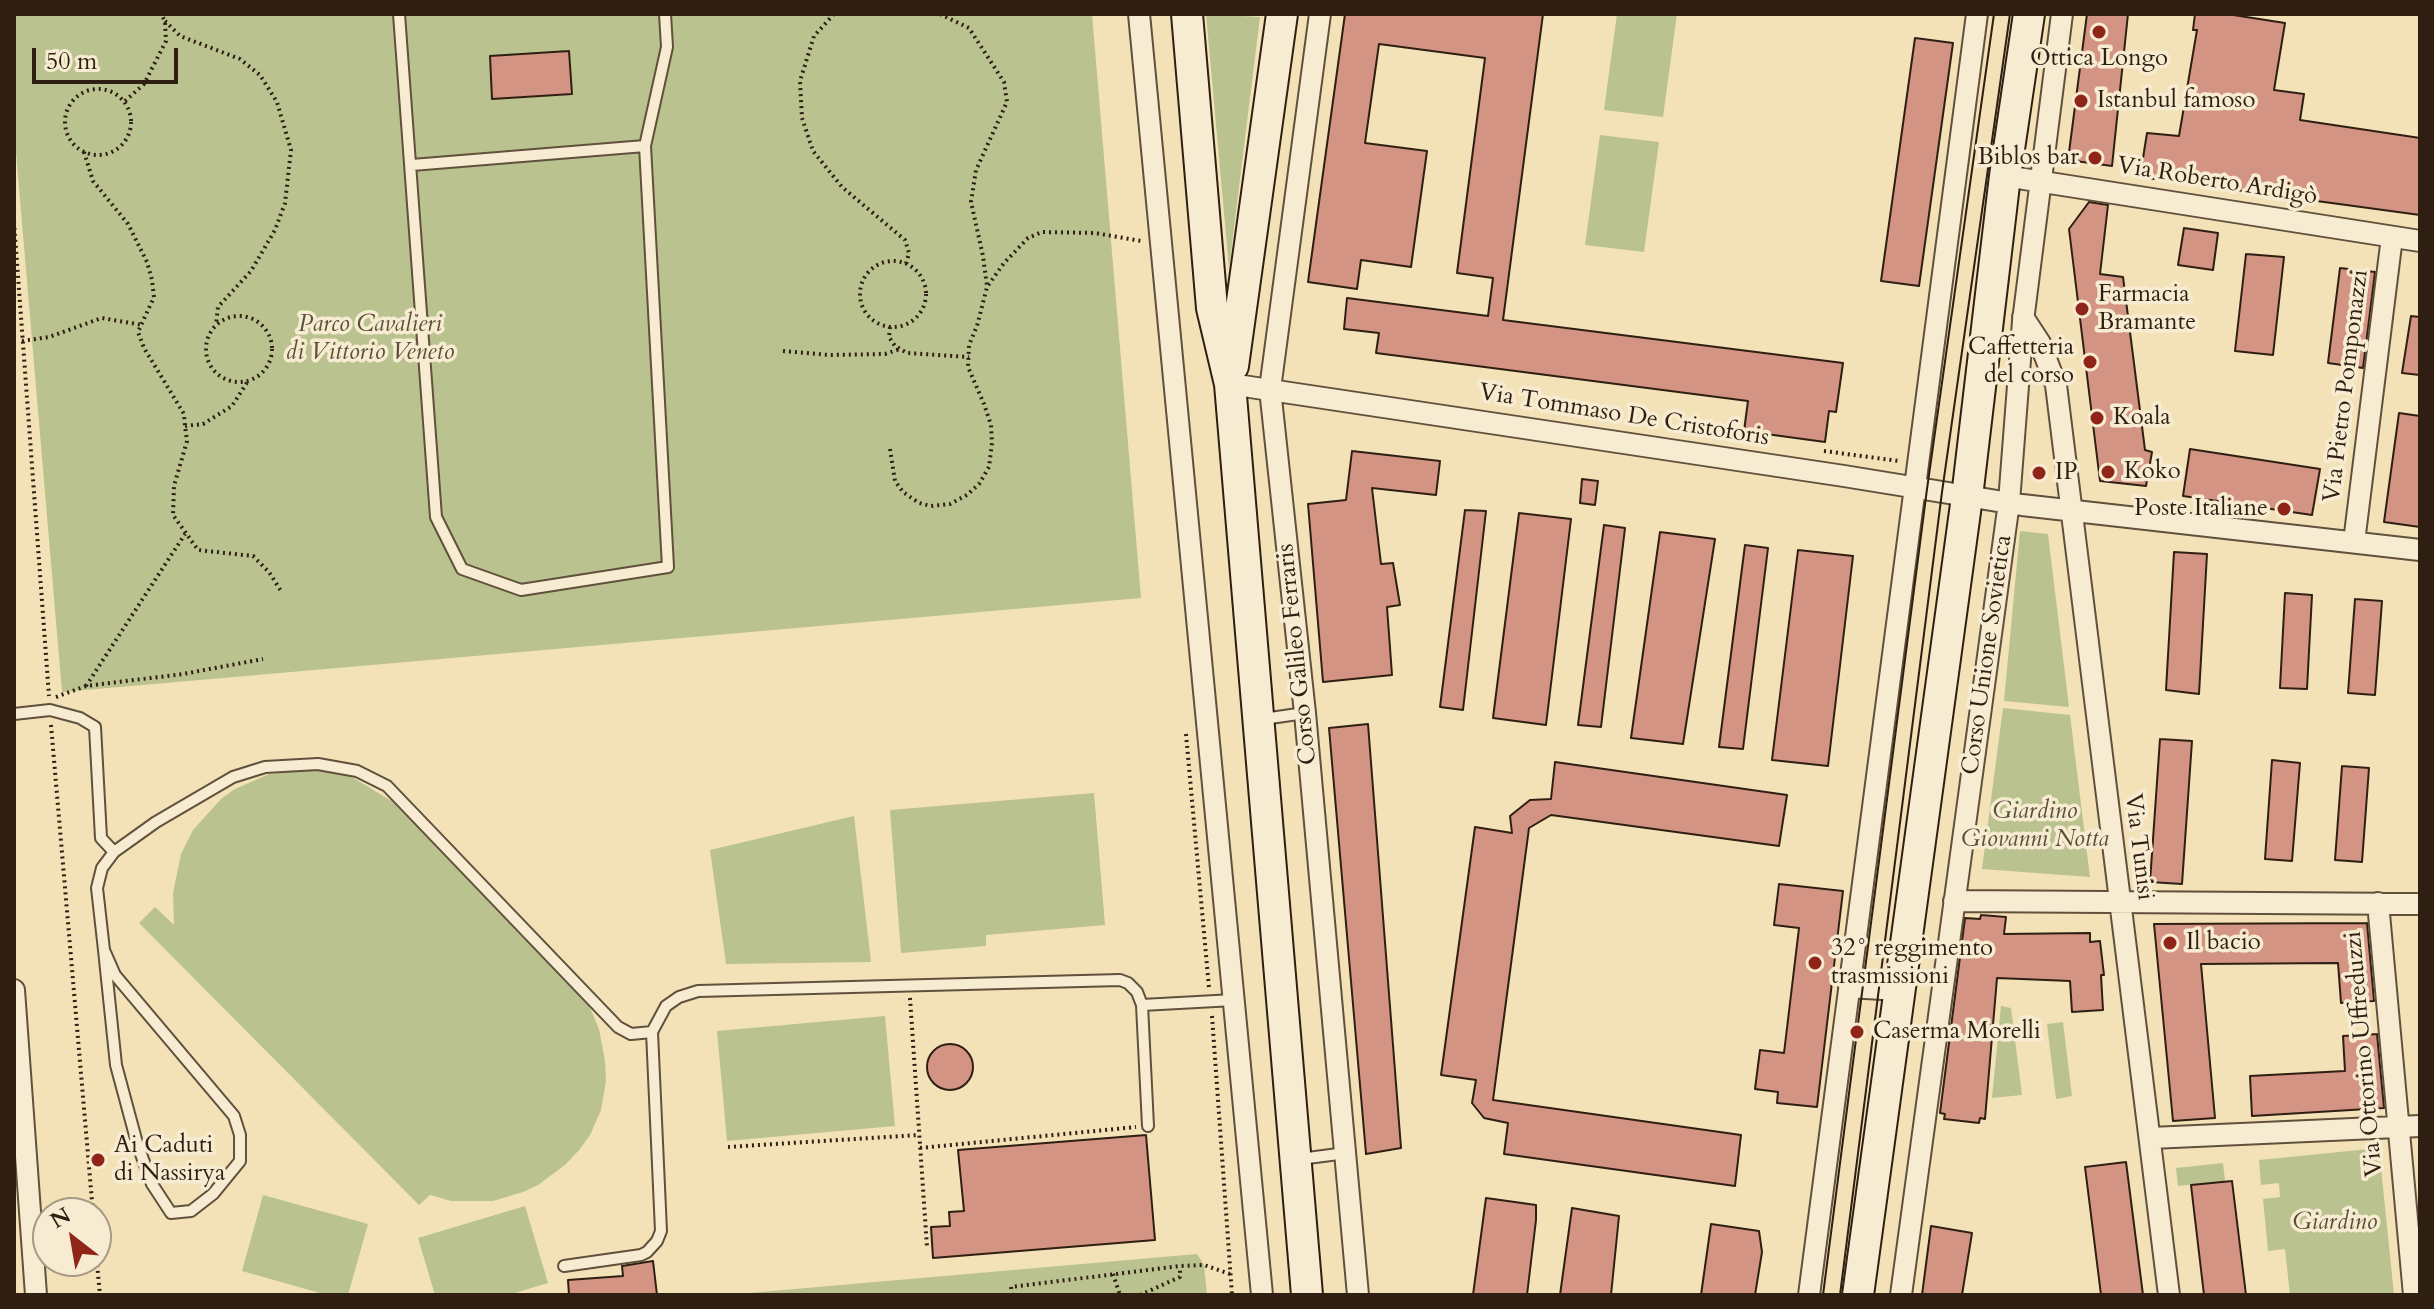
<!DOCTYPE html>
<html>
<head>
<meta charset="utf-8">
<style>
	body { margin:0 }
	#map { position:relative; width:2434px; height:1309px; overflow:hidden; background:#f3e1b8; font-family:Cardo,serif }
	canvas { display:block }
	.frame { position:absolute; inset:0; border:16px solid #2f1f13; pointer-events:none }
	.north { position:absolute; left:32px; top:1197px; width:80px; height:80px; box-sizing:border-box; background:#f7ecd1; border:2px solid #a79a85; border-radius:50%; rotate:329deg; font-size:22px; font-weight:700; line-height:32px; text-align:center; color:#2f1f13 }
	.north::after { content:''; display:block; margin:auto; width:28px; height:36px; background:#8f2418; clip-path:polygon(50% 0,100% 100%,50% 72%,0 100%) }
	.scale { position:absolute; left:32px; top:48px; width:146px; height:36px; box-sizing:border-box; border:4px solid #2f1f13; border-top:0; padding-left:10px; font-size:24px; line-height:28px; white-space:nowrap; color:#2f1f13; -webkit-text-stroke:6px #f7ecd1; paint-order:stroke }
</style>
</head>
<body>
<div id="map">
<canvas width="2434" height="1309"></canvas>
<div class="frame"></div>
<div class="north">N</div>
<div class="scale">50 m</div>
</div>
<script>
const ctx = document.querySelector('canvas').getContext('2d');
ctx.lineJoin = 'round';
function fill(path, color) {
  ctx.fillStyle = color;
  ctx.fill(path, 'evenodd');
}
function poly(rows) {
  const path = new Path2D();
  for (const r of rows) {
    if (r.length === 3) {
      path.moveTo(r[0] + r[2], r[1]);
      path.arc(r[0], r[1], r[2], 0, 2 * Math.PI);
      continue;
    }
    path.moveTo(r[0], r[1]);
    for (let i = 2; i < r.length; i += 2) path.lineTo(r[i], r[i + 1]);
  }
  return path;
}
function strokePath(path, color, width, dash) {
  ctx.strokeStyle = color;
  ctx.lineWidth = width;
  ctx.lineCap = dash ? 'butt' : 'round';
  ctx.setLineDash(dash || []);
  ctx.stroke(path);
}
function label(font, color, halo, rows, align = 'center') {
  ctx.font = font + ' Cardo,serif';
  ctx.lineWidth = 7;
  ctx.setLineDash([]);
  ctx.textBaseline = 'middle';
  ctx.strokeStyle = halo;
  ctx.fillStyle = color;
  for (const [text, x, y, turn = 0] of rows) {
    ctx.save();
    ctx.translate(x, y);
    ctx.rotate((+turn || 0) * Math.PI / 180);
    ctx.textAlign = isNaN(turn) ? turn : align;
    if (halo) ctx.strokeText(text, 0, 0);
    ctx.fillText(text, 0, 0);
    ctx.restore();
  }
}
fill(poly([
	[14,14,1092,14,1141,598,62,692,14,129],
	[1206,14,1260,17,1229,268],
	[1617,14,1677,14,1663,117,1604,110],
	[1600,135,1659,142,1644,252,1585,245],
	[2020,531,2048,534,2069,707,2004,701],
	[2003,708,2070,715,2090,877,1982,869],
	[304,770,337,772,352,777,393,802,580,991,591,1010,599,1029,605,1061,606,1081,601,1110,590,1135,580,1149,565,1165,538,1185,523,1192,493,1201,451,1201,430,1195,419,1205,139,923,155,907,174,925,173,893,181,854,193,830,221,799,235,789,269,774],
	[1094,793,1105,925,986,935,986,946,901,953,890,810],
	[854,816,871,962,726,964,710,850],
	[2001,1006,2011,1008,2022,1095,1992,1098],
	[885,1016,895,1126,727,1141,717,1031],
	[2063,1022,2072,1096,2056,1099,2047,1024],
	[2379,1148,2394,1295,2290,1295,2285,1249,2268,1251,2263,1199,2280,1197,2279,1183,2261,1185,2259,1160],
	[2223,1163,2225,1181,2178,1186,2176,1168],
	[263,1195,368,1224,348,1295,327,1295,242,1271],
	[525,1206,548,1283,508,1295,435,1295,418,1238],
	[1197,1254,1204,1265,1207,1295,726,1295]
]), '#bac38f');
const building = poly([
	[1345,14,1543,14,1503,320,1843,363,1836,412,1829,411,1825,442,1744,431,1748,401,1376,353,1379,333,1344,329,1347,298,1488,316,1493,278,1457,273,1485,58,1379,44,1365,143,1427,151,1411,267,1361,260,1357,289,1308,282,1345,14],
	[2087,14,2128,14,2112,166,2068,160,2087,14],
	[2195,14,2227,14,2285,23,2274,90,2304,94,2300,120,2420,138,2420,215,2140,177,2147,133,2179,136,2197,30,2193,30,2195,14],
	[1915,38,1953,43,1919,286,1881,281,1915,38],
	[569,51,572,94,492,99,490,56,569,51],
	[2089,202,2108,205,2100,274,2123,277,2145,450,2152,452,2146,486,2100,481,2069,229,2089,202],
	[2184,228,2218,233,2213,270,2178,265,2184,228],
	[2246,254,2284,257,2273,355,2235,351,2246,254],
	[2340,268,2375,272,2363,368,2328,363,2340,268],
	[2411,316,2420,317,2420,375,2402,373,2411,316],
	[2399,413,2420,416,2420,527,2384,522,2399,413],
	[2190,449,2320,469,2312,515,2183,496,2190,449],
	[1352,451,1440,461,1436,495,1372,488,1381,564,1393,563,1400,605,1387,607,1392,675,1323,682,1308,504,1346,500,1352,451],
	[1582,479,1598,481,1595,505,1580,503,1582,479],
	[1465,510,1486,511,1463,710,1440,707,1465,510],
	[1519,513,1571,519,1546,725,1493,718,1519,513],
	[1604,525,1625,528,1601,727,1578,725,1604,525],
	[1660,532,1715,539,1683,744,1631,738,1660,532],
	[1745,545,1768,548,1743,749,1719,747,1745,545],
	[1798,550,1853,556,1828,766,1772,760,1798,550],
	[2174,552,2207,554,2199,694,2166,690,2174,552],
	[2285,593,2312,595,2307,689,2280,688,2285,593],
	[2355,599,2382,601,2375,695,2348,693,2355,599],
	[1368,724,1401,1148,1366,1154,1329,728,1368,724],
	[2160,739,2192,741,2182,884,2150,882,2160,739],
	[2272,760,2300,763,2292,861,2265,859,2272,760],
	[1555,762,1787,795,1779,846,1551,815,1529,828,1493,1100,1741,1135,1735,1186,1504,1154,1508,1123,1484,1118,1472,1103,1476,1080,1441,1075,1475,827,1512,833,1510,816,1530,800,1551,799,1555,762],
	[2342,766,2369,768,2362,862,2335,860,2342,766],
	[1779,884,1843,891,1817,1107,1777,1103,1778,1092,1755,1089,1760,1050,1784,1053,1799,928,1774,925,1779,884],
	[1981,915,2006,917,2004,934,2090,933,2090,942,2100,941,2104,975,2101,975,2103,1010,2072,1012,2070,981,1997,978,1985,1119,1980,1118,1979,1123,1944,1119,1945,1114,1940,1113,1965,918,1980,919,1981,915],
	[2367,923,2374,1001,2341,1003,2338,963,2201,964,2215,1118,2173,1121,2154,924,2367,923],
	[2377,1034,2384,1108,2252,1116,2250,1076,2345,1071,2343,1036,2377,1034],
	[950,1067,23],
	[1146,1135,1155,1240,933,1258,931,1227,950,1226,949,1212,964,1211,958,1150,1146,1135],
	[2126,1162,2143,1295,2101,1295,2085,1167,2126,1162],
	[2232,1181,2246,1295,2204,1295,2191,1185,2232,1181],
	[1486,1198,1536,1205,1536,1220,1527,1295,1473,1295,1486,1198],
	[1572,1208,1619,1216,1611,1295,1560,1295,1572,1208],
	[1711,1224,1759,1231,1762,1252,1755,1295,1701,1295,1711,1224],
	[1931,1226,1972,1233,1962,1295,1922,1295,1931,1226],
	[653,1261,657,1295,569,1295,568,1280,623,1276,622,1266,653,1261]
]);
fill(building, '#d39483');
strokePath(building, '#2f1f13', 2);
const service = poly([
	[399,14,436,517,462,569,521,590,668,567,645,146,667,47,665,14],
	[412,165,645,146],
	[14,714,50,710,80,718,95,727,101,838,114,852],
	[1263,719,1305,713],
	[104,950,116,1065,137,1143,152,1184,171,1213,191,1211,213,1194,240,1161,240,1135,234,1116,115,975,104,950,97,888,102,868,114,852,156,822,233,777,265,767,318,764,357,771,387,786,618,1027,631,1034,652,1032],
	[1142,1005,1234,1000],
	[1300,1159,1346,1153],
	[564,1266,641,1255,647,1252,657,1241,661,1231,652,1032,666,1006,679,997,698,991,1120,980,1128,983,1137,992,1142,1005,1148,1126]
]);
const minor = poly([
	[1139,14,1262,1295],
	[1320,14,1270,389,1305,713,1358,1295],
	[2005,176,2420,241],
	[2023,317,2040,343,2056,385,2169,1295],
	[1230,384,1844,476,2022,505,2420,550],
	[2354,542,2392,237],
	[1954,901,2420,904],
	[2378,903,2414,1295],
	[1849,987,1899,990],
	[14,990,36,1295],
	[2151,1138,2420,1126],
	[1809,1295,1977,14],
	[1901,1295,2009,502,2023,321,2062,14]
]);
const secondary = poly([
	[1187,14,1212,308,1230,384,1307,1295],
	[1233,366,1282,14],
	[1858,1295,1967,497,2005,176,2029,14]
]);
strokePath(service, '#60503c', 14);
strokePath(minor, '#60503c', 24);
strokePath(secondary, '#2f1f13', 34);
strokePath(poly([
	[834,14,814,36,800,81,802,118,813,151,842,187,905,240,909,253,906,264],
	[940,14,969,28,1004,82,1007,102,976,170,971,202,983,256,987,286],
	[165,21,180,36,240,59,260,75,277,102,291,150,285,203,275,230,251,271,218,307,216,325],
	[98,122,33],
	[125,101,144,84,166,41,165,21,161,14],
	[84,152,93,181,128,224,147,262,152,280,154,297,138,332,144,348,184,414,185,426,187,441,174,486,173,515,198,550,253,556,269,572,281,591],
	[14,222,49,696],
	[893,294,33],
	[239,349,33],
	[890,327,889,337,895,346,907,353,969,357],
	[22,341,49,337,102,318,142,325],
	[783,351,829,355,885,354,900,349],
	[185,426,203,424,232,406,248,381],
	[890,449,895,481,903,492,919,503,931,506,950,504,967,495,979,484,989,467,992,443,991,425,984,404,968,367,969,345,977,326,987,287,1004,263,1028,238,1042,232,1095,233,1141,241],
	[1824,451,1899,461],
	[86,686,185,534],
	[56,697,86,686,183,674,263,659],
	[51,725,93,1213],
	[1186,734,1209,988],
	[910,998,927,1247],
	[1212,1016,1232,1295],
	[728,1147,919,1135],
	[920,1148,1136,1127],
	[96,1253,100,1295],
	[1113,1274,1120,1295],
	[1012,1295,1011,1287,1180,1266,1204,1265,1230,1274],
	[1140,1295,1180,1277,1180,1267]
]), '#2f1f13', 4, [2, 4]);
strokePath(service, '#f7ecd1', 10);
strokePath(minor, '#f7ecd1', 20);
strokePath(secondary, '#f7ecd1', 30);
strokePath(poly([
	[1823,1295,1927,489,1994,14],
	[1840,1295,1942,492,2010,14]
]), '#2f1f13', 2);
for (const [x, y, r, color] of [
	[2099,32,8,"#8f2418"],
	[2081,101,8,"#8f2418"],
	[2095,158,8,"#8f2418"],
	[2082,309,8,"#8f2418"],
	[2090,362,8,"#8f2418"],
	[2097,418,8,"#8f2418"],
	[2108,472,8,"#8f2418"],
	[2039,473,8,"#8f2418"],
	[2284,509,8,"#8f2418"],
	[2170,943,8,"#8f2418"],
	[1815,963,8,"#8f2418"],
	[1857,1032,8,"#8f2418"],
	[98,1160,8,"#8f2418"]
]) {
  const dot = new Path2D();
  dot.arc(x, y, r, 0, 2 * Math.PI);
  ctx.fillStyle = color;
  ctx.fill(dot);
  strokePath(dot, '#f7ecd1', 3);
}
label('24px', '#2f1f13', '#f7ecd1', [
	["Ottica Longo",2099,59,"center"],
	["Istanbul famoso",2097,101],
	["Biblos bar",2079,158,"right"],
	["Farmacia",2098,295],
	["Bramante",2098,323],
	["Caffetteria",2074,348,"right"],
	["del corso",2074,376,"right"],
	["Koala",2113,418],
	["Koko",2124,472],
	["IP",2055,473],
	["Poste Italiane",2268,509,"right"],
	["Il bacio",2186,943],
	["32° reggimento",1831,949],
	["trasmissioni",1831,977],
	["Caserma Morelli",1873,1032],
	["Ai Caduti",114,1146],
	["di Nassirya",114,1174]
], 'left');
label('24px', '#2f1f13', '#f7ecd1', [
	["Via Roberto Ardigò",2217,182,9],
	["Via Pietro Pomponazzi",2347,386,-83],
	["Via Tommaso De Cristoforis",1624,416,9],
	["Corso Galileo Ferraris",1298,654,-96],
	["Corso Unione Sovietica",1988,655,-82],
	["Via Tunisi",2138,847,83],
	["Via Ottorino Uffreduzzi",2365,1054,-95]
]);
label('italic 24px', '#595038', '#f7ecd1', [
	["Parco Cavalieri",370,325],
	["di Vittorio Veneto",370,353],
	["Giardino",2035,812],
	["Giovanni Notta",2035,840],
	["Giardino",2335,1223]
]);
</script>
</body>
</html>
